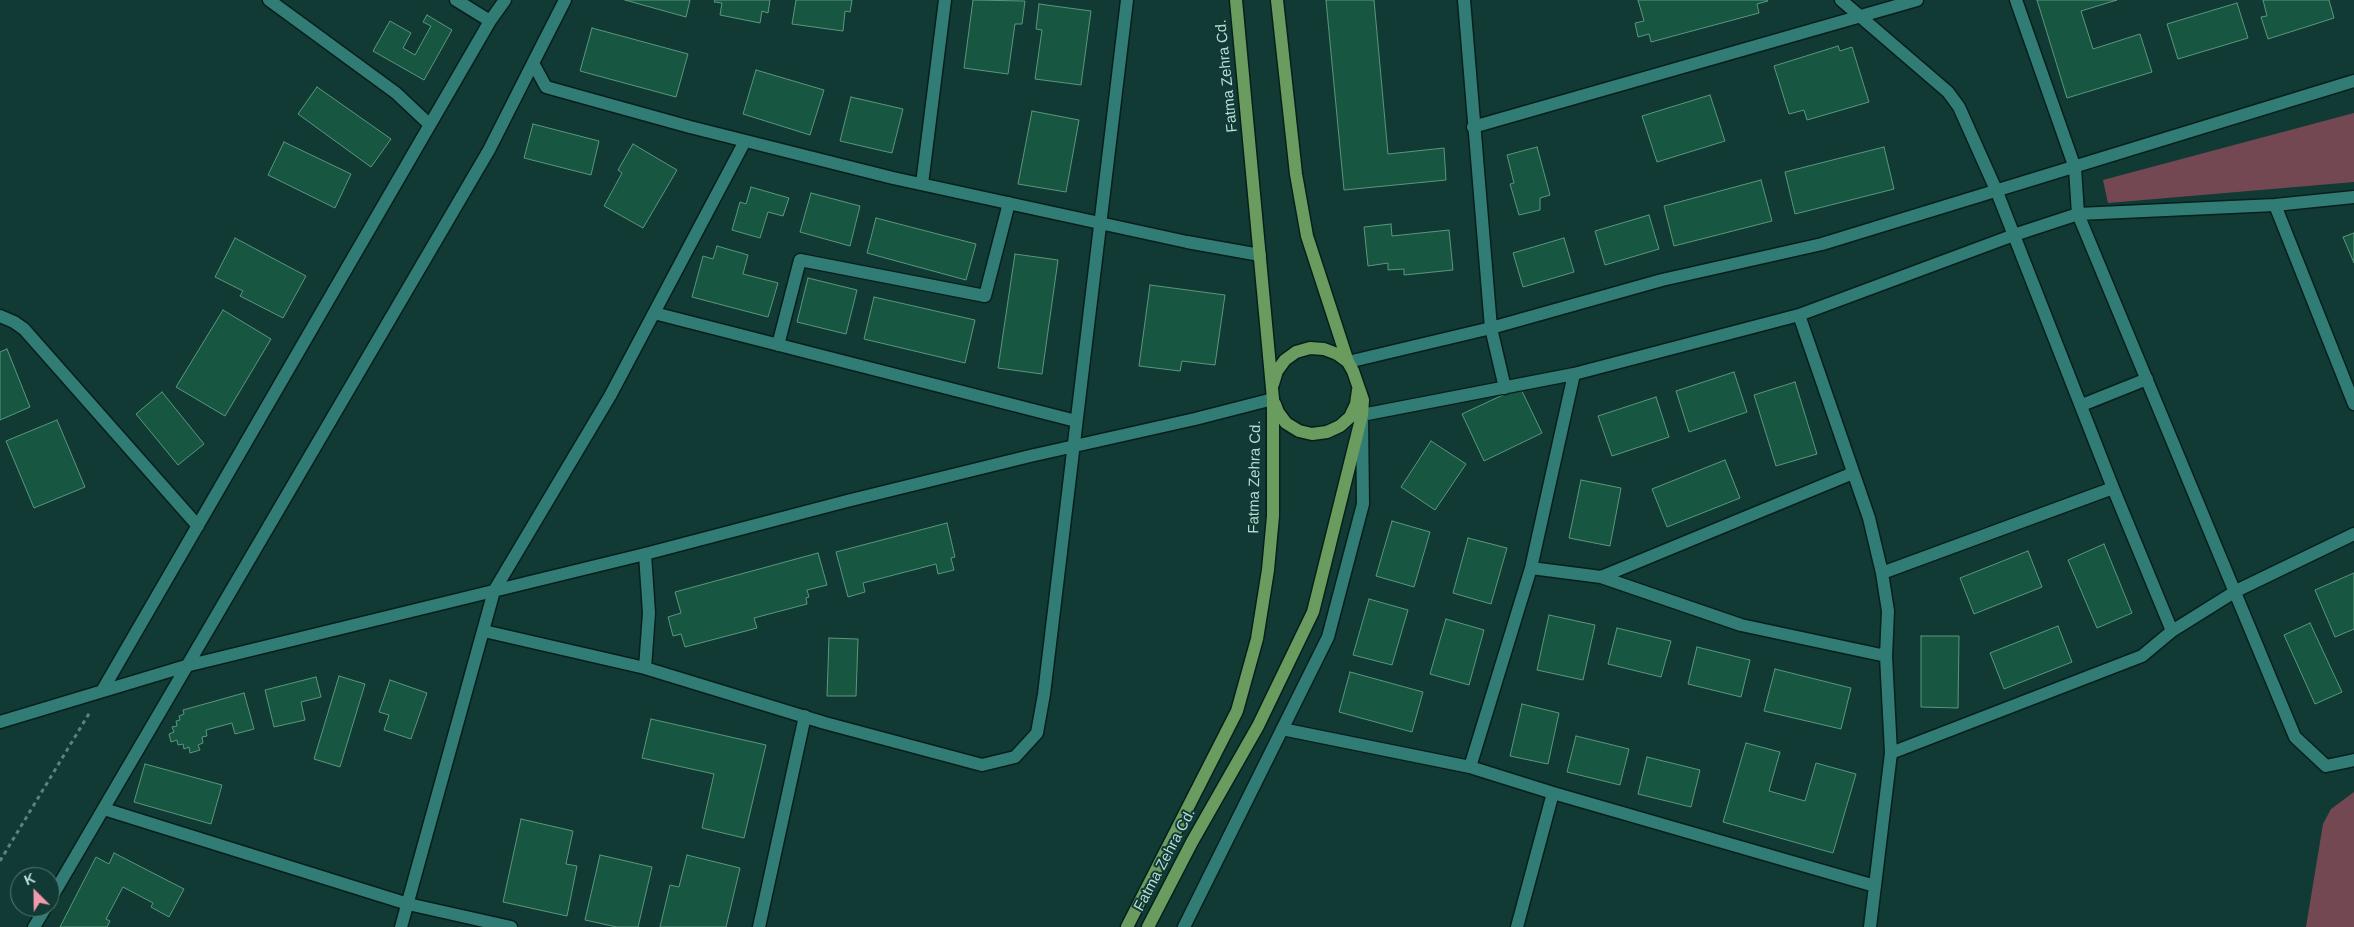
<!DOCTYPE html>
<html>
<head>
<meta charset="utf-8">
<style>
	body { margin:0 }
	#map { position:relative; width:2354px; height:927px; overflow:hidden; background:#123a35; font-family:Arial,sans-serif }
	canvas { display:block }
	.north { position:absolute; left:10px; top:867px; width:50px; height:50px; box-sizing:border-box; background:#123a35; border:1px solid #557b76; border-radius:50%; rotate:337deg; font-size:14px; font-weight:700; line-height:20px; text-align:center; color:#baddd8 }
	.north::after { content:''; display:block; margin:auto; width:18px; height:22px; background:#f29aad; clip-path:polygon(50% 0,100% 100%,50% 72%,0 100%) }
</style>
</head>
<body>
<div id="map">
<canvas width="2354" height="927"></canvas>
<div class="north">K</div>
</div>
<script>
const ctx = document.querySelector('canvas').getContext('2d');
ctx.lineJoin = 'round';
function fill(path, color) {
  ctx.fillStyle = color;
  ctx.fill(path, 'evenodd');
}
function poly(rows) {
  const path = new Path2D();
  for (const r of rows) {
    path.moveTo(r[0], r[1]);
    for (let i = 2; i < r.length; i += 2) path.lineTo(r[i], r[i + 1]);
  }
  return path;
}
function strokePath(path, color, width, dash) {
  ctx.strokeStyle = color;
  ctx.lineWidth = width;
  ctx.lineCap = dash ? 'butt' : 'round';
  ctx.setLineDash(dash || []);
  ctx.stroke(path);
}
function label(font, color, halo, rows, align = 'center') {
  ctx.font = font + ' Arial,sans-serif';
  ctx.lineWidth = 4;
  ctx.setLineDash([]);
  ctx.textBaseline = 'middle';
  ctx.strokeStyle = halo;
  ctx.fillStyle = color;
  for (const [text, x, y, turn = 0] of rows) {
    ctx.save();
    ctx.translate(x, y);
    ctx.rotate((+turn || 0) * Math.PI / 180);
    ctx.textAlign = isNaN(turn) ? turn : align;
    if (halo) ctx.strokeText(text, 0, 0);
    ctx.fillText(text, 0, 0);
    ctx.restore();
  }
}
fill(poly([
	[2354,113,2354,182,2108,203,2103,180],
	[2354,792,2354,927,2306,927,2323,824,2331,809]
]), '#744852');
const building = poly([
	[625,0,690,0,686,17,625,0],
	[715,0,770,0,768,13,762,11,760,23,720,15,722,3,714,2,715,0],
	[796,0,852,0,850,12,845,11,843,31,792,24,796,0],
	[973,0,1025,1,1022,24,1015,24,1008,74,964,68,973,0],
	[1326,0,1374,0,1388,154,1444,148,1446,180,1344,190,1326,0],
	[1638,0,1767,0,1768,1,1757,4,1759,13,1651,42,1649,34,1638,37,1635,23,1644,21,1638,0],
	[2037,0,2117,0,2081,11,2093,49,2140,34,2152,72,2067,98,2037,0],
	[2263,0,2329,0,2334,18,2268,39,2261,17,2267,16,2263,0],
	[2237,3,2248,38,2178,59,2167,24,2237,3],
	[1039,4,1091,11,1081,85,1035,79,1042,30,1036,29,1039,4],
	[427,15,452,30,424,80,373,51,390,21,411,33,403,48,415,55,431,26,423,22,427,15],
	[592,28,688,54,676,97,580,71,592,28],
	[1838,46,1840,51,1852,47,1869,102,1807,120,1804,110,1789,114,1774,66,1838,46],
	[756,70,824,90,810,135,743,114,756,70],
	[317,87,391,139,371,167,298,114,317,87],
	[1710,95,1725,141,1657,162,1642,116,1710,95],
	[851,97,903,109,892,153,840,141,851,97],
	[1032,111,1079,120,1066,192,1018,184,1032,111],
	[533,124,599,141,591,175,524,158,533,124],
	[284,142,351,174,335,208,268,175,284,142],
	[633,144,677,170,643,228,604,206,622,173,618,170,633,144],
	[1537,147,1550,195,1540,198,1540,210,1519,215,1510,184,1514,183,1507,155,1537,147],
	[1884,147,1894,189,1795,214,1785,172,1884,147],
	[1761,180,1772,221,1674,246,1664,206,1761,180],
	[751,187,789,198,783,216,768,212,760,238,732,230,740,202,746,204,751,187],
	[811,193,860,206,850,246,800,232,811,193],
	[1649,215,1659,249,1605,265,1595,231,1649,215],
	[876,218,976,244,966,280,867,253,876,218],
	[1391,224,1392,236,1449,230,1453,270,1404,275,1404,269,1388,270,1388,263,1368,266,1364,227,1391,224],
	[2354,233,2354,263,2343,237,2354,233],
	[235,238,306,276,283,318,240,296,243,291,215,277,235,238],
	[1564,238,1574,272,1523,287,1513,253,1564,238],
	[717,246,748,255,743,274,778,283,768,317,692,297,703,256,713,259,717,246],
	[1015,254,1058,260,1042,374,998,368,1015,254],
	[808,278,857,290,846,334,797,322,808,278],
	[1150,285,1225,295,1215,365,1182,361,1180,371,1139,366,1150,285],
	[874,297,975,320,965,363,864,339,874,297],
	[223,310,271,339,225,416,176,387,223,310],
	[7,349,30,407,0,420,0,352,7,349],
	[1734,372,1747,412,1689,432,1676,391,1734,372],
	[1795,382,1817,454,1776,466,1754,395,1795,382],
	[1520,387,1542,433,1484,461,1462,414,1520,387],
	[162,392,204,444,178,465,136,414,162,392],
	[1656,397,1669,437,1612,456,1598,416,1656,397],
	[57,420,85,487,34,508,6,441,57,420],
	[1431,441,1466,464,1435,510,1401,487,1431,441],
	[1725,460,1740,498,1667,527,1652,489,1725,460],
	[1581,480,1621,488,1610,546,1569,538,1581,480],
	[1392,521,1430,532,1414,587,1376,576,1392,521],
	[947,523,955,557,951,558,954,570,938,574,936,564,863,583,865,592,848,597,836,552,947,523],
	[1468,538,1507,548,1491,604,1453,593,1468,538],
	[2104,544,2132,613,2097,628,2068,560,2104,544],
	[2028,551,2042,587,1974,614,1960,578,2028,551],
	[818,553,827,585,807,590,809,597,806,598,807,604,754,618,757,628,685,647,681,634,673,636,668,617,681,613,675,592,818,553],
	[2354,573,2354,629,2335,637,2315,590,2354,573],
	[1369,599,1408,610,1392,665,1353,655,1369,599],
	[1549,615,1595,625,1583,680,1537,670,1549,615],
	[1446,619,1484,630,1469,685,1430,674,1446,619],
	[2310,623,2342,692,2315,704,2284,635,2310,623],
	[2058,626,2072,662,2004,689,1990,653,2058,626],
	[1617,628,1671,641,1661,677,1608,664,1617,628],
	[1921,636,1959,636,1958,708,1921,707,1921,636],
	[829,638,858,639,856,696,827,696,829,638],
	[1697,647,1750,660,1741,697,1688,684,1697,647],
	[1775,669,1851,688,1841,729,1764,711,1775,669],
	[1350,672,1423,692,1412,732,1339,712,1350,672],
	[339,676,365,684,340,767,314,759,339,676],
	[316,677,321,697,301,702,305,720,274,727,265,690,316,677],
	[390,680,427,693,411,739,384,730,389,715,379,712,390,680],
	[244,693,254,729,235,734,232,723,206,730,207,736,202,737,203,743,198,745,200,750,190,753,189,747,184,749,183,744,178,745,177,740,171,742,169,734,174,732,172,727,177,726,176,721,180,720,179,716,184,714,183,710,244,693],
	[1522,704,1559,713,1548,764,1510,756,1522,704],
	[651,719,766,745,744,838,702,828,714,774,642,758,651,719],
	[1576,736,1629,749,1620,785,1567,772,1576,736],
	[1746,743,1780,752,1769,791,1805,801,1816,763,1856,774,1833,853,1723,822,1746,743],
	[1647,757,1700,770,1691,807,1638,794,1647,757],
	[145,764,222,785,211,824,134,802,145,764],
	[521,819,573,831,566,864,577,866,567,916,503,902,521,819],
	[114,853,184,889,169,917,151,907,153,903,123,887,106,919,110,921,107,927,60,927,96,857,109,864,114,853],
	[600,855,652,867,638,927,617,927,585,920,600,855],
	[687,855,740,868,726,927,660,927,670,885,679,887,687,855]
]);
fill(building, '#175741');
strokePath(building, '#5a977d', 1);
const minor = poly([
	[269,0,396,93,430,125],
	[456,0,490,21,505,0],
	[565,0,533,63,546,87,690,127,893,178,1187,242,1260,255],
	[1464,0,1491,328,1505,388],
	[1841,0,1948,92,1959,107,1997,192,2113,488,2172,631],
	[2016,0,2075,168,2078,214,2295,737,2326,766,2354,760],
	[1473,127,1917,0],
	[922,184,945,0],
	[2275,205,2354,404],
	[654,313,1076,421],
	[1799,315,1869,518,1882,573,1888,611,1886,656,1891,753,1870,927],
	[0,316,14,322,24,329,198,526],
	[778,345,800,260,985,296,1009,203],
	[1348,362,1491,328,1662,280,1822,244,2354,81],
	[2082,405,2147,379],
	[1531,568,1601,577,1741,625,1886,656],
	[1882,573,2113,488],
	[1601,577,1853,473],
	[484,631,645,668,825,723,982,765,1015,757,1037,733,1044,694,1127,0],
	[645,668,649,613,645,554],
	[102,691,490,21],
	[0,722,186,666,645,554,847,501,1030,456,1195,419,1273,399],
	[1282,729,1470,767,1553,793,1875,886],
	[1891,753,2142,656,2172,631,2236,591,2354,534],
	[1470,767,1531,568,1574,374],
	[104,809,408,904,511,927],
	[50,900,489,150,533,63],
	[34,927,46,907],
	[401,927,494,591,610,396,745,141],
	[759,927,805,716],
	[1184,927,1328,637,1363,504,1362,415,1574,374,1799,315,2014,235,2078,214,2275,205,2354,197],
	[1517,927,1553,793]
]);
const major = poly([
	[1277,0,1296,174,1307,236,1348,362],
	[1275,404,1278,412,1286,423,1299,431,1312,434,1327,432,1340,426,1350,417,1356,404,1358,390],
	[1127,927,1237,711,1257,639,1268,570,1273,516,1273,399,1236,0],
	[1148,927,1192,842,1258,726,1313,612,1362,415,1363,400,1353,371,1348,362,1337,354,1324,349,1310,348,1296,352,1285,360,1277,371,1273,384]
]);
strokePath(minor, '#071f1c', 15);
strokePath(major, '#071f1c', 15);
strokePath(poly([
	[0,861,90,712]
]), '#5c827d', 3, [4, 4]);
strokePath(minor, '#317c74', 12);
strokePath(major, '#6a9c5f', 12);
label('15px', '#baddd8', '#123a35', [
	["Fatma Zehra Cd.",1227,76,-96],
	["Fatma Zehra Cd.",1255,477,-89],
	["Fatma Zehra Cd.",1165,860,-62]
]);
</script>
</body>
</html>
